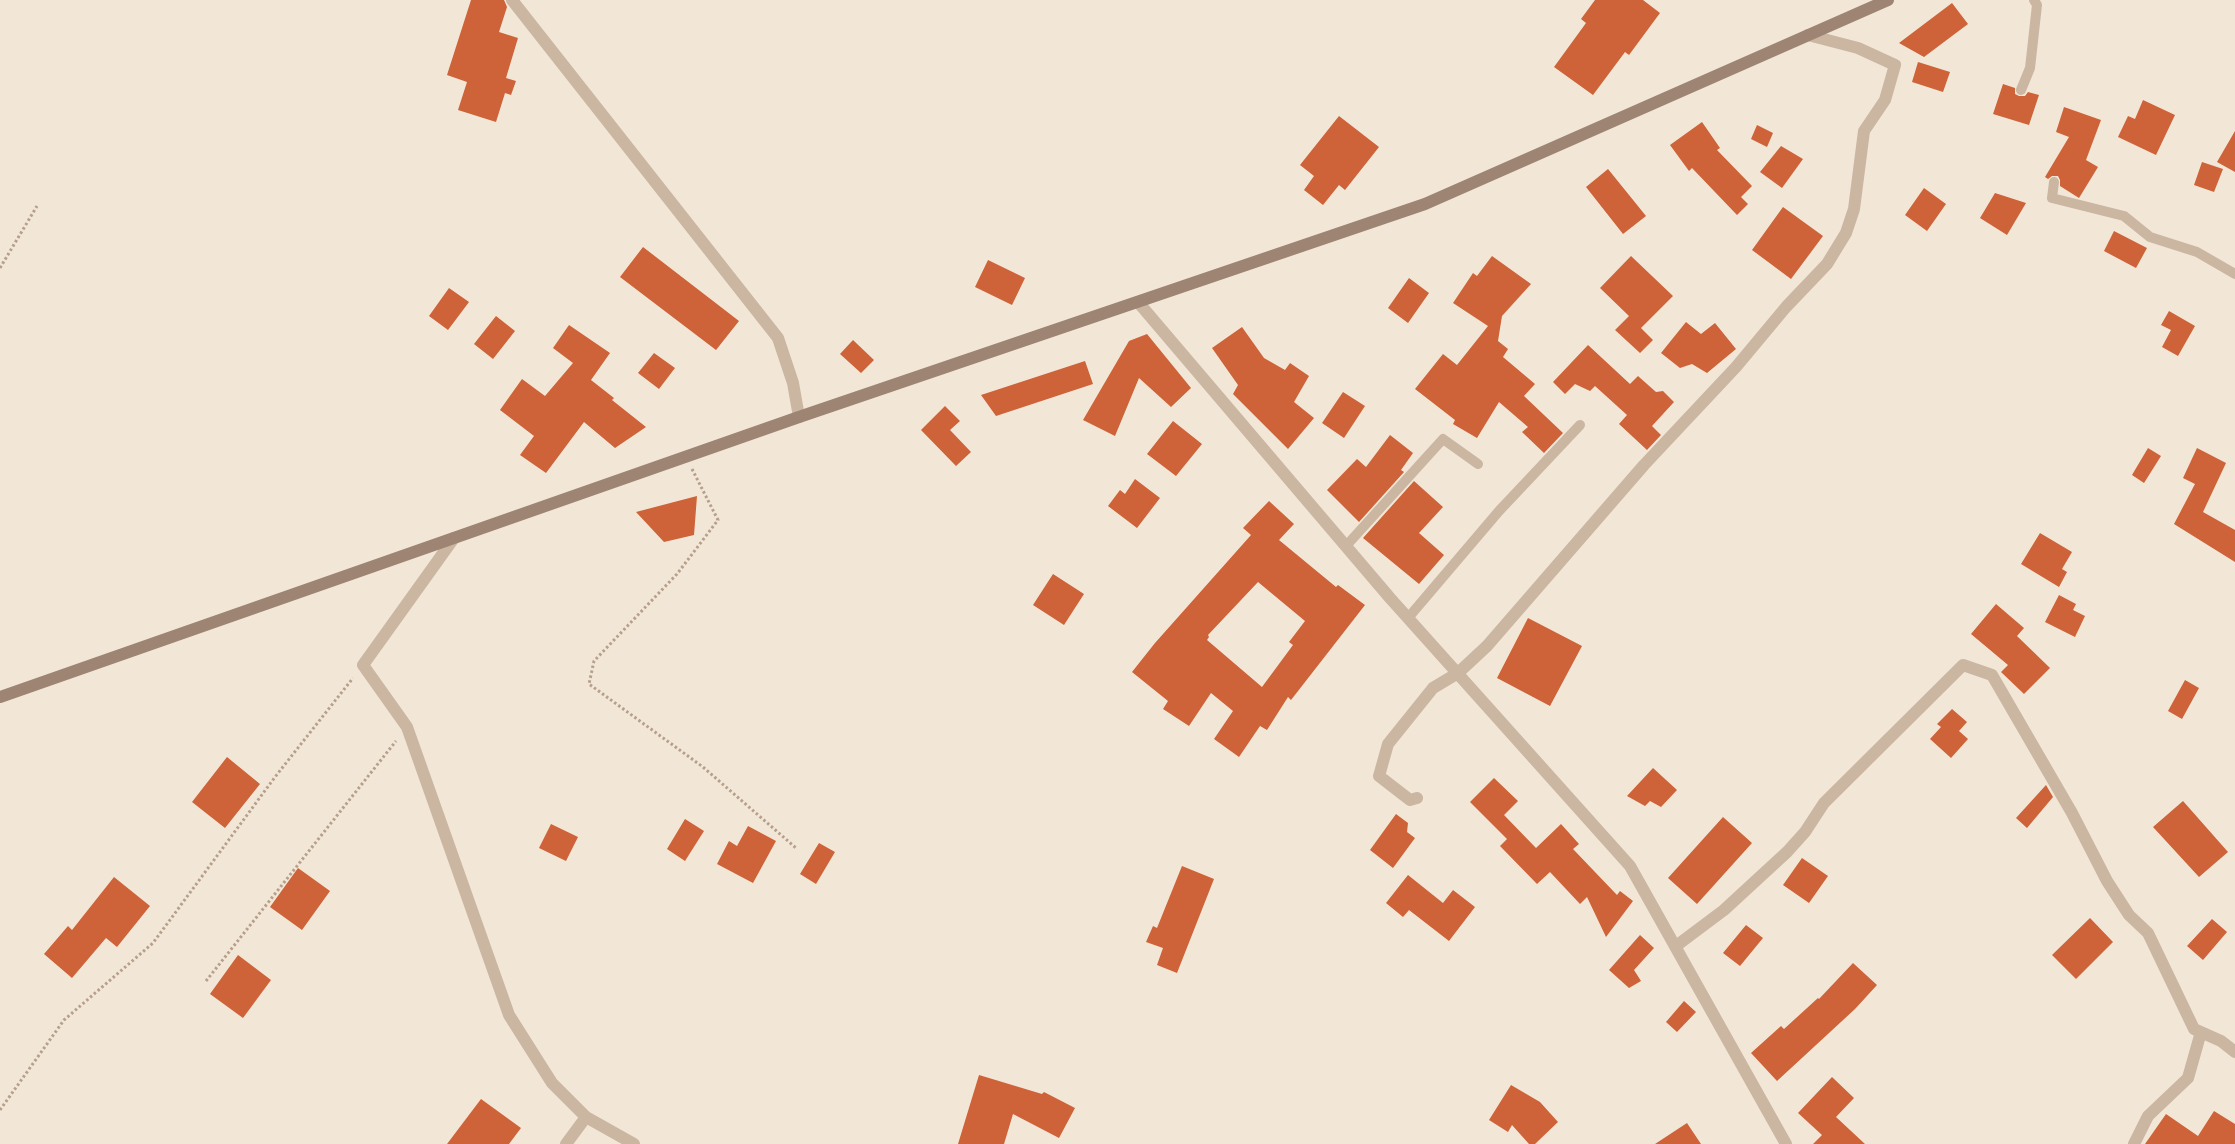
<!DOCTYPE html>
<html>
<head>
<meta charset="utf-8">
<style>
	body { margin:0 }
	canvas { display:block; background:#f2e6d6 }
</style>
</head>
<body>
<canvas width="2235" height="1144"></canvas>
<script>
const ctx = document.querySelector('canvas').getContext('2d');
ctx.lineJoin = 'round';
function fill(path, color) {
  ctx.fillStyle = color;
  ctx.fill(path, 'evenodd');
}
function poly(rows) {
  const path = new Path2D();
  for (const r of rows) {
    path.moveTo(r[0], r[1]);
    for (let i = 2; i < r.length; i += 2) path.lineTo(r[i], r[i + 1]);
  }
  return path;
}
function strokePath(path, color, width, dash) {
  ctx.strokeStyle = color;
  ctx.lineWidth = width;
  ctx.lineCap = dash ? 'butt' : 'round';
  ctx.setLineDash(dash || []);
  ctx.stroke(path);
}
fill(poly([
	[471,0,504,0,507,7,499,32,518,38,506,78,516,81,511,95,505,93,496,122,458,110,467,82,447,75],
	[1595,0,1643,0,1660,13,1629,55,1625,52,1593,95,1554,67,1586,23,1581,19],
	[1952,3,1968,24,1924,57,1899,43],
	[1918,62,1950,72,1943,92,1912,82],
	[2003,84,2015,88,2015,94,2019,96,2025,96,2028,92,2039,95,2029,125,1993,114],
	[2143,100,2175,115,2156,155,2118,137,2128,116,2135,119],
	[2064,107,2101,120,2086,160,2098,167,2079,198,2060,186,2060,180,2058,176,2052,176,2048,179,2045,177,2069,137,2056,132],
	[1339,116,1379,147,1345,190,1339,185,1323,205,1304,190,1314,176,1300,165],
	[1702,122,1720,148,1717,150,1752,186,1741,197,1748,204,1737,215,1692,168,1689,171,1670,145],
	[1757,125,1773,133,1767,147,1751,139],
	[2235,131,2235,172,2217,162],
	[1781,146,1803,159,1782,188,1760,172],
	[2202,162,2223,169,2214,192,2194,185],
	[1608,169,1646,216,1623,234,1586,187],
	[1924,188,1946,204,1927,231,1905,215],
	[1995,193,2026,203,2007,235,1980,218],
	[1783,207,1823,236,1791,279,1752,250],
	[2114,231,2147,248,2136,268,2104,251],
	[643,247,739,321,716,350,620,277],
	[1492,256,1531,284,1502,316,1498,341,1508,349,1503,357,1535,384,1524,396,1563,433,1544,453,1522,432,1528,427,1499,402,1477,438,1453,424,1455,420,1415,389,1443,354,1457,365,1488,326,1453,303,1473,273,1477,276],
	[1631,256,1673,296,1641,328,1653,340,1640,353,1615,330,1629,316,1600,288],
	[988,260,1025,278,1012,305,975,287],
	[1409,278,1429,293,1408,323,1388,308],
	[449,288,469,302,448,330,429,316],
	[2169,311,2195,326,2178,356,2162,347,2171,330,2161,325],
	[496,316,515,331,493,359,474,344],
	[1686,322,1701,334,1715,323,1736,349,1707,373,1692,364,1680,368,1661,353],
	[569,325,610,353,591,380,614,398,612,400,646,427,615,448,584,422,546,473,520,455,534,436,500,410,522,379,545,396,573,363,553,348],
	[1242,327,1264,358,1285,370,1290,363,1309,376,1294,402,1314,418,1288,449,1233,394,1238,385,1212,348],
	[1147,334,1191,388,1171,407,1139,378,1115,436,1083,420,1129,341],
	[853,340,874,360,861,373,840,354],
	[1588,345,1630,384,1638,376,1656,392,1663,391,1674,402,1652,426,1661,435,1647,450,1619,424,1627,415,1595,386,1590,391,1575,384,1565,394,1553,382],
	[654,353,675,368,659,389,638,373],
	[1085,361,1093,384,996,416,981,395],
	[1343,392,1365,406,1344,438,1322,423],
	[945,406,960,421,950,430,971,452,956,466,921,430],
	[1173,421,1202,444,1176,476,1147,454],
	[1390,435,1413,453,1401,470,1404,472,1359,522,1327,490,1357,459,1366,467],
	[2148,448,2161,456,2144,483,2132,475],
	[2197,448,2226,463,2203,512,2235,530,2235,562,2174,524,2195,484,2183,478],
	[1135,479,1160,498,1137,528,1108,506,1120,490,1125,494],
	[1414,481,1443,507,1419,533,1444,555,1419,584,1363,538],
	[697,496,694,535,664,542,636,512],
	[1269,501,1294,524,1279,540,1336,587,1338,585,1365,605,1291,700,1288,697,1267,730,1260,726,1239,757,1214,739,1233,711,1211,693,1189,726,1163,709,1168,701,1132,672,1155,643,1251,535,1243,528],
	[1258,582,1305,621,1289,642,1293,645,1262,687,1207,640,1209,637,1208,635],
	[2040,533,2072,552,2062,569,2067,572,2059,587,2021,564],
	[1053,574,1084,594,1064,625,1033,605],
	[2059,595,2076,604,2073,610,2085,616,2075,637,2045,622],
	[1996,604,2024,628,2017,636,2050,668,2024,694,2001,672,2008,665,1971,634],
	[1528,618,1582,646,1550,706,1497,678],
	[2185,680,2199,688,2182,719,2168,711],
	[1952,709,1967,722,1959,731,1968,739,1951,758,1930,739,1941,727,1937,724],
	[227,757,260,784,225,828,192,802],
	[1653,768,1677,790,1661,807,1650,801,1645,806,1627,796],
	[1494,778,1518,801,1504,815,1536,848,1561,824,1579,844,1573,849,1617,895,1620,891,1633,901,1606,937,1587,897,1580,904,1550,872,1537,884,1500,846,1507,839,1470,802],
	[2046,785,2053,797,2027,828,2016,818],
	[2183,801,2228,852,2199,877,2153,827],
	[1396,814,1408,823,1407,832,1415,838,1393,868,1370,850],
	[1723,817,1752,843,1697,904,1668,878],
	[685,819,704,831,685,861,667,849],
	[551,824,578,837,566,861,539,848],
	[748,826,776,841,753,883,717,864,729,841,737,846],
	[819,843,835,852,816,884,800,874],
	[1802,858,1828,876,1809,903,1783,885],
	[1182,866,1214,879,1177,973,1157,965,1163,948,1146,942,1153,926,1157,928],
	[298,868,330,891,302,930,270,907],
	[1408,875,1443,903,1453,890,1475,907,1449,941,1409,910,1403,917,1386,903],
	[114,877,150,906,117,947,106,938,72,978,44,954,68,926,72,930],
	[2090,918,2113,942,2076,979,2052,955],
	[2212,919,2227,932,2203,960,2187,946],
	[1746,925,1763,938,1740,966,1723,953],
	[1640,935,1654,948,1634,970,1641,981,1629,988,1609,970],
	[238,955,271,980,243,1018,210,994],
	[1853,963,1877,985,1855,1009,1777,1081,1751,1053,1781,1026,1784,1029,1818,998,1819,999],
	[1684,1001,1696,1012,1677,1032,1666,1022],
	[979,1075,1042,1094,1044,1092,1075,1108,1059,1138,1013,1114,1004,1144,958,1144],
	[1832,1077,1854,1098,1836,1117,1865,1144,1813,1144,1822,1135,1798,1113],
	[1511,1085,1540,1102,1558,1122,1535,1144,1529,1144,1512,1125,1508,1132,1489,1120],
	[481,1099,521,1128,509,1144,447,1144],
	[2214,1111,2235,1124,2235,1144,2145,1144,2166,1114,2198,1136],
	[1687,1123,1701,1144,1655,1144]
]), '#ce6238');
strokePath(poly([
	[0,268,37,206],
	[692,469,718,520,677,574,594,661,589,684,703,767,796,848],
	[206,981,396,741],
	[0,1110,64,1020,153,943,275,777,353,678]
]), '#b6a08c', 3, [2.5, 2.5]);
strokePath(poly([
	[2021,90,2030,68,2037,5,2034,0],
	[2054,182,2052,198,2124,216,2150,237,2197,252,2235,274],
	[1346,546,1443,439,1478,464],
	[1408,618,1499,511,1580,425]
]), '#cbb6a2', 10);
strokePath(poly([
	[1138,302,1390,598,1630,866,1786,1144],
	[454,538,363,665,407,727,509,1015,552,1083,586,1117,634,1144],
	[1417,798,1410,800,1379,776,1388,744,1433,688,1458,673,1487,646,1644,465,1736,367,1786,307,1827,264,1846,233,1854,209,1864,131,1885,100,1895,65,1858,48,1808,35],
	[1676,946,1724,910,1787,852,1805,832,1824,803,1963,665,1992,675,2072,813,2107,881,2129,915,2148,933,2194,1029,2221,1041,2235,1052],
	[566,1144,586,1117],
	[2134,1144,2148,1116,2188,1078,2201,1032]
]), '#cbb6a2', 12);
strokePath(poly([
	[512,0,778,338,793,383,799,417]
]), '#cbb6a2', 12);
strokePath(poly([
	[0,697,799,417,1425,204,1888,0]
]), '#9e8473', 12);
</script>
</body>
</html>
